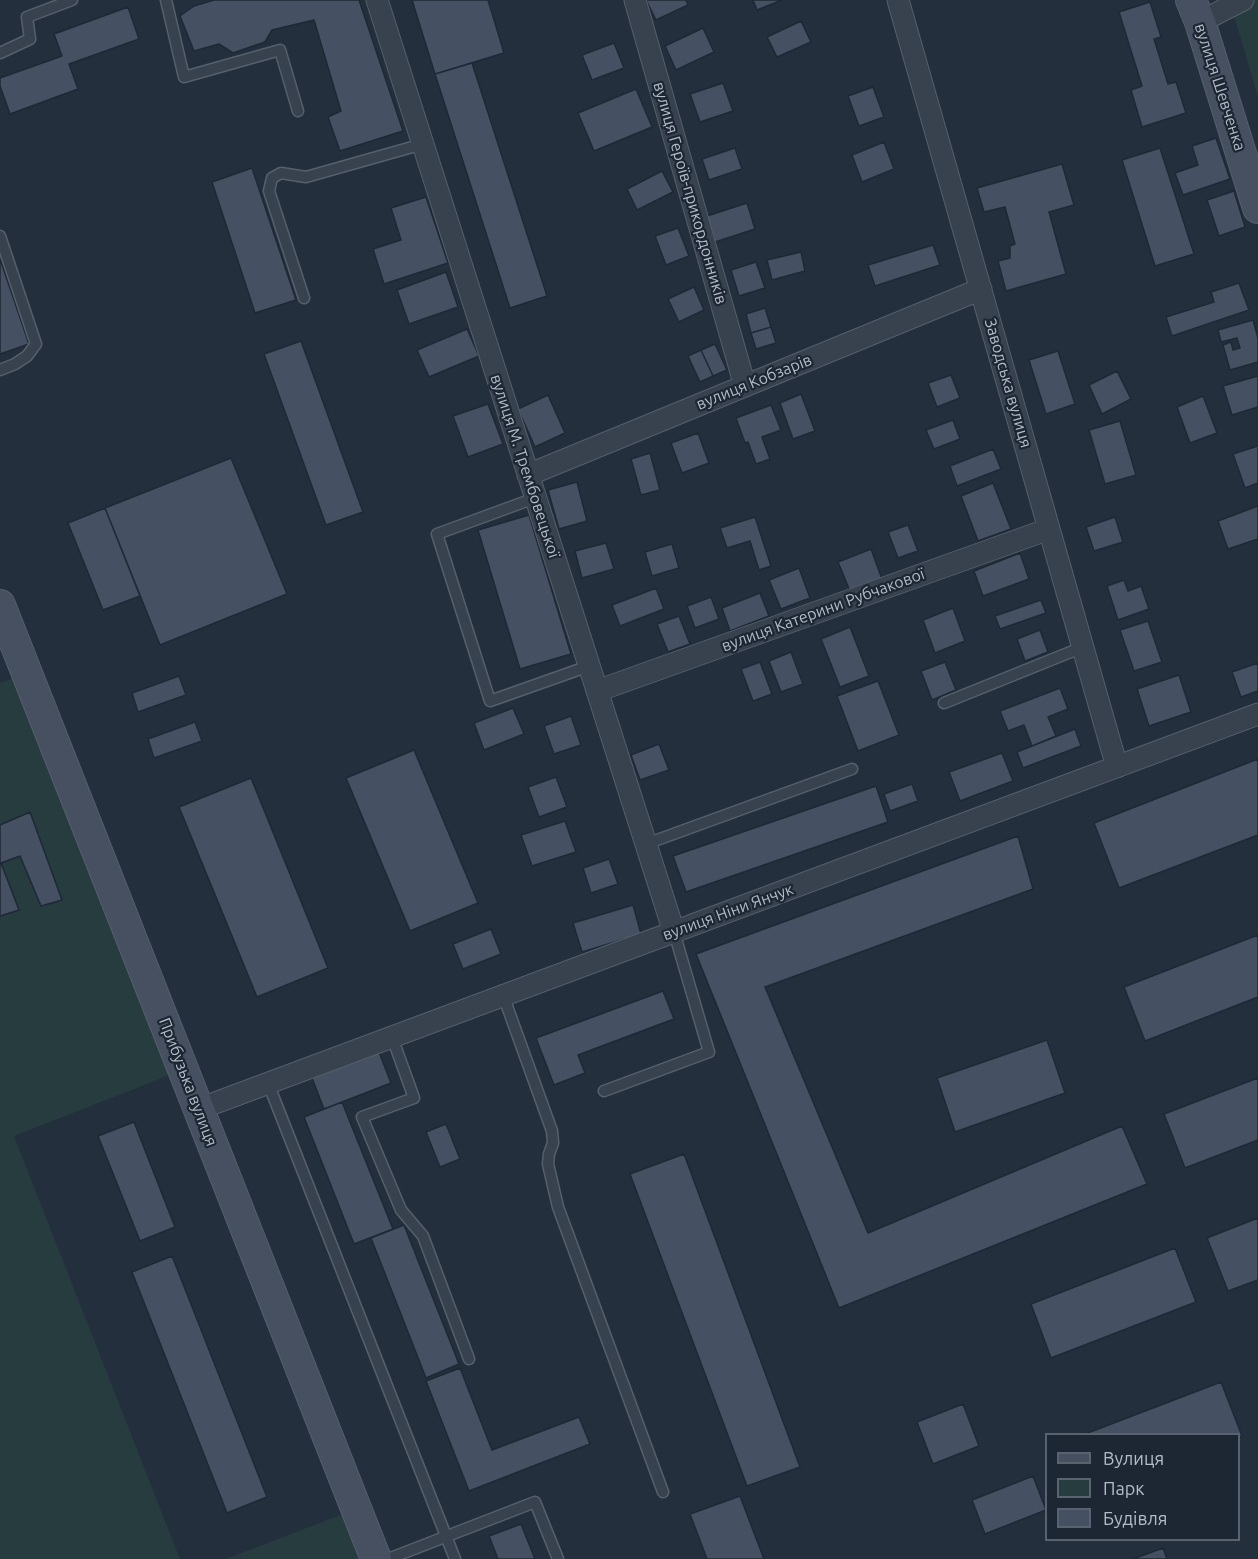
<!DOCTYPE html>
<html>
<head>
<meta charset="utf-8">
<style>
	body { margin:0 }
	#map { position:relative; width:1258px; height:1559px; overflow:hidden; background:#242f3e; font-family:Ubuntu,sans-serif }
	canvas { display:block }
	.legend { position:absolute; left:1045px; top:1433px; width:195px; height:108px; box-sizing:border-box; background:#1d2633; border:2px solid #59626f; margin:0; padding:8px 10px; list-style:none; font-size:18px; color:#b4bcc9 }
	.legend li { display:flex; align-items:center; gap:12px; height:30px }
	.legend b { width:30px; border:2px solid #59626f }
</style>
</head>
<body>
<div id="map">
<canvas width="1258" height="1559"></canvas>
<ul class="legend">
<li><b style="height:8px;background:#465061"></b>Вулиця</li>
<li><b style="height:16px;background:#263c3f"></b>Парк</li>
<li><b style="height:16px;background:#455162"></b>Будівля</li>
</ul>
</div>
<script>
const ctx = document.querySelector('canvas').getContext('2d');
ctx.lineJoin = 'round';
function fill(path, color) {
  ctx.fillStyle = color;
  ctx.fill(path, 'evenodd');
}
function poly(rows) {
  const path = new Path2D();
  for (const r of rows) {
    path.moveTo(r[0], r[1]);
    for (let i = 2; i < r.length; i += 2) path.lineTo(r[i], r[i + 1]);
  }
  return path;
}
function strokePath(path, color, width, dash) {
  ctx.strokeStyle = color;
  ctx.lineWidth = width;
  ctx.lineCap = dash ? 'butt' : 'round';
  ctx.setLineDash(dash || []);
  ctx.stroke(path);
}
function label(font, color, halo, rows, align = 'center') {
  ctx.font = font + ' Ubuntu,sans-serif';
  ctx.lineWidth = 4.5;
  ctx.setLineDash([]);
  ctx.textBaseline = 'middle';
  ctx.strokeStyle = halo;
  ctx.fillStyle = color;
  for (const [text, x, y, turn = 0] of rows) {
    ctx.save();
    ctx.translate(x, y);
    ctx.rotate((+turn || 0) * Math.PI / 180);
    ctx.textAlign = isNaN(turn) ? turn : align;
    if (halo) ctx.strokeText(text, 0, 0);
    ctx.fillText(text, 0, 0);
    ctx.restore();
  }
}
fill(poly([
	[1249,0,1258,0,1258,97,1232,9],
	[19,676,175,1073,14,1136,180,1559,0,1559,0,683],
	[348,1512,367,1559,226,1559]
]), '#263c3f');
const building = poly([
	[214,0,359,0,403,131,340,151,328,117,341,111,314,20,272,30,265,42,233,53,219,44,194,51,180,16,194,6,214,0],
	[412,0,488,0,504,53,435,74,412,0],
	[646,0,686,0,688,5,656,20,646,0],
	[753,0,782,0,757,10,753,0],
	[1150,2,1161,37,1154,39,1168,84,1176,82,1186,113,1142,127,1131,90,1142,86,1119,12,1150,2],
	[128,7,139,39,69,64,78,89,10,114,0,86,0,78,62,56,54,34,128,7],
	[801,21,811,42,777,57,767,37,801,21],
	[703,28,714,52,676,70,665,46,703,28],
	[614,43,624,68,592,80,582,55,614,43],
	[472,63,547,296,510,308,435,74,472,63],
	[723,83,733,111,700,122,690,94,723,83],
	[873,87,884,117,859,126,848,96,873,87],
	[636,89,652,127,594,151,578,113,636,89],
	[1216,138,1230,179,1183,195,1175,173,1198,165,1192,146,1216,138],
	[884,142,894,169,862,182,852,155,884,142],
	[735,148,742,169,709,180,702,159,735,148],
	[1160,148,1194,254,1155,266,1122,160,1160,148],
	[1062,164,1074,205,1049,212,1066,274,1006,291,998,261,1010,258,1010,246,1015,244,1005,207,984,212,977,188,1062,164],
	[252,168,296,300,255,313,212,182,252,168],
	[662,171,673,192,637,210,627,189,662,171],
	[1234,191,1245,227,1219,236,1207,200,1234,191],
	[426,197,448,263,384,284,373,249,401,240,391,208,426,197],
	[747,203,755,229,715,242,707,216,747,203],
	[678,228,689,256,666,265,655,236,678,228],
	[933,245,940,265,875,286,868,265,933,245],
	[801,252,805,271,772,280,767,260,801,252],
	[0,259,29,344,0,354,0,259],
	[756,262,765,288,739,296,731,270,756,262],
	[446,272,458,307,409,324,397,290,446,272],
	[1239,283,1249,310,1172,336,1166,317,1214,302,1211,292,1239,283],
	[694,287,704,310,679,322,668,299,694,287],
	[765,308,771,327,751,333,746,314,765,308],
	[1253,320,1258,338,1258,362,1230,370,1223,345,1231,342,1233,350,1240,348,1237,338,1221,342,1218,330,1253,320],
	[771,327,776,343,756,349,751,333,771,327],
	[467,329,479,356,429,377,417,350,467,329],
	[301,341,363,512,326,525,264,354,301,341],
	[715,344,727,370,713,376,701,350,715,344],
	[701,350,713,376,700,382,688,356,701,350],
	[1058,351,1075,404,1046,414,1029,360,1058,351],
	[1117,371,1131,399,1102,414,1089,385,1117,371],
	[951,375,960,398,937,407,928,383,951,375],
	[1258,376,1258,407,1232,415,1223,386,1258,376],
	[801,394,815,431,793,439,780,403,801,394],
	[548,395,565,433,535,447,518,409,548,395],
	[1203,396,1217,433,1190,443,1177,407,1203,396],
	[488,404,503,444,468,457,453,416,488,404],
	[771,405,781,430,762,437,770,459,756,464,748,442,745,443,736,418,771,405],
	[953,420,960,439,934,449,926,430,953,420],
	[1120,421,1136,475,1105,484,1089,430,1120,421],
	[698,433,709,463,682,473,671,443,698,433],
	[1258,446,1258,483,1245,488,1233,454,1258,446],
	[993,449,1001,469,957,486,950,466,993,449],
	[650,453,660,490,641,495,631,459,650,453],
	[231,458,287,594,160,645,105,508,231,458],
	[577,482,587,521,559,529,548,490,577,482],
	[993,483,1011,529,978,541,961,496,993,483],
	[1258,506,1258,539,1228,549,1218,521,1258,506],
	[105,508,140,596,103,610,68,523,105,508],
	[529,515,571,654,520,669,478,530,529,515],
	[755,517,771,566,759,570,750,541,727,548,720,528,755,517],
	[1115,517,1123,542,1094,551,1086,527,1115,517],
	[908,525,918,551,898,558,888,532,908,525],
	[606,543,614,569,582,578,575,551,606,543],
	[672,544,679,568,652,576,645,552,672,544],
	[871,549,882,579,850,591,838,562,871,549],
	[1020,553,1029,579,983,596,974,571,1020,553],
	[799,568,810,598,781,609,769,580,799,568],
	[1124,580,1128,591,1141,586,1149,609,1118,620,1107,586,1124,580],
	[656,588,664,609,620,626,612,605,656,588],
	[760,593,769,616,730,631,722,608,760,593],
	[711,597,719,619,695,628,687,606,711,597],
	[1041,600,1046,613,1000,629,995,616,1041,600],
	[953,608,965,641,935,653,923,620,953,608],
	[679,616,690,644,668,652,657,624,679,616],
	[1148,621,1162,662,1134,671,1120,630,1148,621],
	[850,627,869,676,840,687,821,639,850,627],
	[1040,630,1048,652,1025,661,1017,639,1040,630],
	[791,652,803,684,781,692,769,661,791,652],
	[760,662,772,694,753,701,741,669,760,662],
	[945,662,956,690,932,700,921,671,945,662],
	[1258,663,1258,691,1241,697,1232,672,1258,663],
	[1179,675,1191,712,1149,726,1137,689,1179,675],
	[179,676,186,695,138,712,132,693,179,676],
	[878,681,899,735,858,751,837,696,878,681],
	[1060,688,1068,709,1048,717,1056,736,1032,746,1024,725,1008,731,1000,711,1060,688],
	[513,708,524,734,484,750,474,723,513,708],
	[571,716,581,745,554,754,544,726,571,716],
	[195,722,202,741,154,758,148,739,195,722],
	[1075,729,1081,746,1023,768,1017,752,1075,729],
	[659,744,669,770,640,780,631,755,659,744],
	[414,750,478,903,410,931,346,778,414,750],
	[1002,753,1013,781,960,801,949,772,1002,753],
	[1258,759,1258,835,1119,888,1094,823,1258,759],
	[556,777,567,807,539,817,528,787,556,777],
	[251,778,328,968,257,997,179,807,251,778],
	[912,784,918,801,890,811,884,794,912,784],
	[876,786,888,822,686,892,673,856,876,786],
	[30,812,62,900,41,906,20,856,1,863,19,910,0,916,0,825,30,812],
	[565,821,576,852,532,866,521,835,565,821],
	[1018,836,1033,889,765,987,868,1233,1122,1126,1147,1184,839,1308,696,954,1018,836],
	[609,859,618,884,591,893,583,868,609,859],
	[633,905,641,934,582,952,573,923,633,905],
	[491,929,501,954,463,969,453,944,491,929],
	[1258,935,1258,997,1145,1041,1124,987,1258,935],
	[663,991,674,1019,578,1055,585,1073,554,1085,536,1038,663,991],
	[1047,1040,1065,1093,955,1132,937,1078,1047,1040],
	[379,1052,391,1083,324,1109,312,1078,379,1052],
	[1258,1078,1258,1140,1185,1168,1164,1114,1258,1078],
	[342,1102,393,1229,354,1244,304,1117,342,1102],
	[134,1122,175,1227,140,1241,98,1136,134,1122],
	[446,1124,460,1159,440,1167,426,1132,446,1124],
	[684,1154,800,1467,747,1486,630,1174,684,1154],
	[1258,1218,1258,1280,1228,1291,1207,1238,1258,1218],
	[404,1225,459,1364,426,1378,371,1238,404,1225],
	[1175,1248,1196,1302,1051,1358,1031,1304,1175,1248],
	[172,1256,267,1497,227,1513,132,1272,172,1256],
	[460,1368,492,1450,579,1417,590,1444,469,1491,426,1381,460,1368],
	[1221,1382,1242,1436,1238,1437,1238,1434,1085,1434,1221,1382],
	[963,1404,979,1446,933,1464,917,1422,963,1404],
	[1033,1476,1046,1510,985,1534,972,1500,1033,1476],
	[740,1496,764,1559,707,1559,690,1514,740,1496],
	[521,1524,535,1559,498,1559,489,1536,521,1524],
	[1163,1548,1167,1559,1133,1559,1163,1548]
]);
fill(building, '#455162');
strokePath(building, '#1f2835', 1.5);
const lane = poly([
	[166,0,184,77,280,50,298,111],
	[0,53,30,39,27,17,72,0],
	[0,236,36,344,27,356,15,364,0,370],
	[304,298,269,191,272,178,281,173,306,177,423,144],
	[535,498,437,534,490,701,589,666],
	[944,703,1083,647],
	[646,844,852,769],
	[503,995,552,1131,553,1143,549,1154,548,1164,558,1207,663,1492],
	[392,1037,414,1098,362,1117,401,1210,423,1236,469,1359],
	[268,1083,455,1559],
	[604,1091,709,1052,674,932],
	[388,1559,535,1502,558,1559]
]);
const street = poly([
	[377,0,674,932],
	[635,0,745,386],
	[898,0,1117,767],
	[1200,22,1243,0],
	[528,475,981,289],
	[597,691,1049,529],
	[199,1109,1258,714]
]);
const secondary = poly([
	[1191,0,1200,22,1258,208],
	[0,605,376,1559]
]);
strokePath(lane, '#565f6c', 13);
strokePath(street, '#565f6c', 23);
strokePath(secondary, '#565f6c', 32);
strokePath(lane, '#38414e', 10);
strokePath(street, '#38414e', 21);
strokePath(secondary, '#465061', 30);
label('16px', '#b4bcc9', '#1d2633', [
	["вулиця Шевченка",1220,87,72],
	["вулиця Героїв-прикордонників",690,193,74],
	["вулиця Кобзарів",754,382,-22],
	["Заводська вулиця",1008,383,74],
	["вулиця М. Трембовецької",525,466,72],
	["вулиця Катерини Рубчакової",823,610,-20],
	["вулиця Ніни Янчук",728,912,-20],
	["Прибузька вулиця",188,1082,69]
]);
</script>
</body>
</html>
